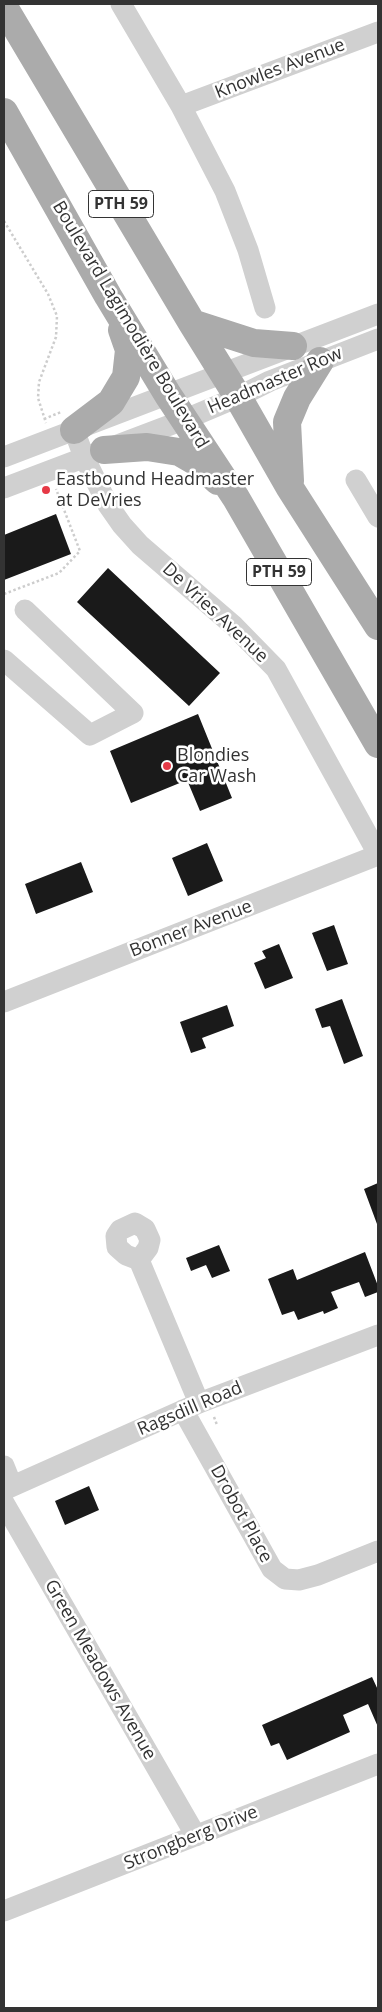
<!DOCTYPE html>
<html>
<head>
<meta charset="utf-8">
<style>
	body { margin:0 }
	#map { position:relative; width:382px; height:2012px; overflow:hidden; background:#fff; font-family:"Open Sans",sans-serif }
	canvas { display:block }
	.frame { position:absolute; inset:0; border:5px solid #333; pointer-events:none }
</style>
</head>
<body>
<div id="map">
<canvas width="382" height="2012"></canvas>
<div class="frame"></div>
</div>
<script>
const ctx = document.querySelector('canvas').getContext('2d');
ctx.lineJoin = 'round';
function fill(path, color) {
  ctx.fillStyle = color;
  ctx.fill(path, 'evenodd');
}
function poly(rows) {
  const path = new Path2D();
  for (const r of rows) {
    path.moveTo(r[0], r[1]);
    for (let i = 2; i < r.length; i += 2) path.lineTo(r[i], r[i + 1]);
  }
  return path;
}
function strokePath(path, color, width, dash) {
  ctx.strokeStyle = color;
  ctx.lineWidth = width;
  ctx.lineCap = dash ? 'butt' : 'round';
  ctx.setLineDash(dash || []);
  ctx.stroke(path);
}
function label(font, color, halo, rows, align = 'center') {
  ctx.font = font + ' "Open Sans",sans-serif';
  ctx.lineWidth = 5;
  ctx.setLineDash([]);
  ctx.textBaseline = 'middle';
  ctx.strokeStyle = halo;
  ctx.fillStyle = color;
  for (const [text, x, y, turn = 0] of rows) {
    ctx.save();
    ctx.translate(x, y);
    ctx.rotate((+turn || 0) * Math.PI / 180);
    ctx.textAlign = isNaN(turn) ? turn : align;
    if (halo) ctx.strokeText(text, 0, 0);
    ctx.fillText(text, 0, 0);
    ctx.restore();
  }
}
fill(poly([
	[56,514,71,554,4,580,4,535],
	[108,568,220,673,189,706,77,602],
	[198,714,232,798,200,811,187,780,131,803,110,751],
	[207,843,223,881,188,896,172,858],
	[81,862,93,892,36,914,25,884],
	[334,925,348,964,327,971,312,933],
	[279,944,293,978,265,989,254,963,266,958,262,951],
	[342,999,363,1056,344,1064,330,1026,322,1028,315,1009],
	[227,1005,234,1026,202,1038,206,1048,191,1053,180,1022],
	[378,1183,378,1224,377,1224,364,1189],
	[219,1245,230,1271,212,1278,206,1265,191,1271,186,1258],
	[365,1252,378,1286,378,1292,365,1297,359,1282,331,1292,338,1308,324,1314,323,1311,298,1320,294,1311,282,1315,268,1279,293,1269,297,1280],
	[89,1486,99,1510,65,1525,55,1501],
	[372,1677,378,1690,378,1727,368,1704,343,1715,350,1732,287,1760,279,1743,271,1746,262,1725]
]), '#1a1a1a');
strokePath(poly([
	[4,221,48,294,57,316,56,337,39,382,38,398,46,423],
	[44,419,61,412],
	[4,594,59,573,80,551,56,489],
	[214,1417,217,1425]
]), '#cdcdcd', 2.5, [2.5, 2.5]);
strokePath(poly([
	[121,4,181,106,225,191,248,250,265,308],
	[181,106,378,32],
	[74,430,84,457,108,505,122,525,140,545,234,626,276,669,378,854],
	[4,457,378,314],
	[356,480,378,517],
	[4,488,186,419,238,397,270,381,378,339],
	[4,660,90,735,133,713,25,610],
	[4,1002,378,855],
	[139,1260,148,1248,150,1240,145,1229,135,1223,120,1230,116,1236,117,1247,126,1255,139,1260,199,1403],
	[183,1410,272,1569,285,1579,299,1580,318,1575,378,1551],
	[4,1466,12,1486],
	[4,1490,199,1403,378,1335],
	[4,1503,196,1836],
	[4,1911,378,1764]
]), '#d0d0d0', 21);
strokePath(poly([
	[4,7,192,323,238,397,290,488,378,626],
	[4,112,108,296,168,395,236,498,378,744],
	[192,323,254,343,293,346],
	[74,430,111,402,126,377,129,350,122,330],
	[104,450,147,447,179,452,198,463,218,481],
	[290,481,287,422,297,398,320,361]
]), '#ababab', 28);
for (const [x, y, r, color] of [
	[46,490,5,"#e63946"],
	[167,766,5,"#e63946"]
]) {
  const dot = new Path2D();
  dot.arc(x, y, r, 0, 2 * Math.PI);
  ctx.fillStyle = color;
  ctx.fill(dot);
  strokePath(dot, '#fff', 2);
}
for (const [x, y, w] of [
	[121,204,65],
	[279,572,65]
]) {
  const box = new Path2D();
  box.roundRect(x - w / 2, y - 13.5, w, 27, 4);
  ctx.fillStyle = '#fff';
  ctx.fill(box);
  strokePath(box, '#333', 1);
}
label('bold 16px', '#333', null, [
	["PTH 59",121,204],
	["PTH 59",279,572]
]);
label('18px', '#333', '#fff', [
	["Knowles Avenue",280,69,-21],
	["Boulevard Lagimodière Boulevard",130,325,59],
	["Headmaster Row",275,381,-23],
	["De Vries Avenue",215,613,43],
	["Bonner Avenue",191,929,-21],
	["Ragsdill Road",190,1409,-23],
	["Drobot Place",241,1514,61],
	["Green Meadows Avenue",100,1670,60],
	["Strongberg Drive",191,1838,-22]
]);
label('18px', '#333', '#fff', [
	["Eastbound Headmaster",56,480],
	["at DeVries",56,501],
	["Blondies",177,756],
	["Car Wash",177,777]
], 'left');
</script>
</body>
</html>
